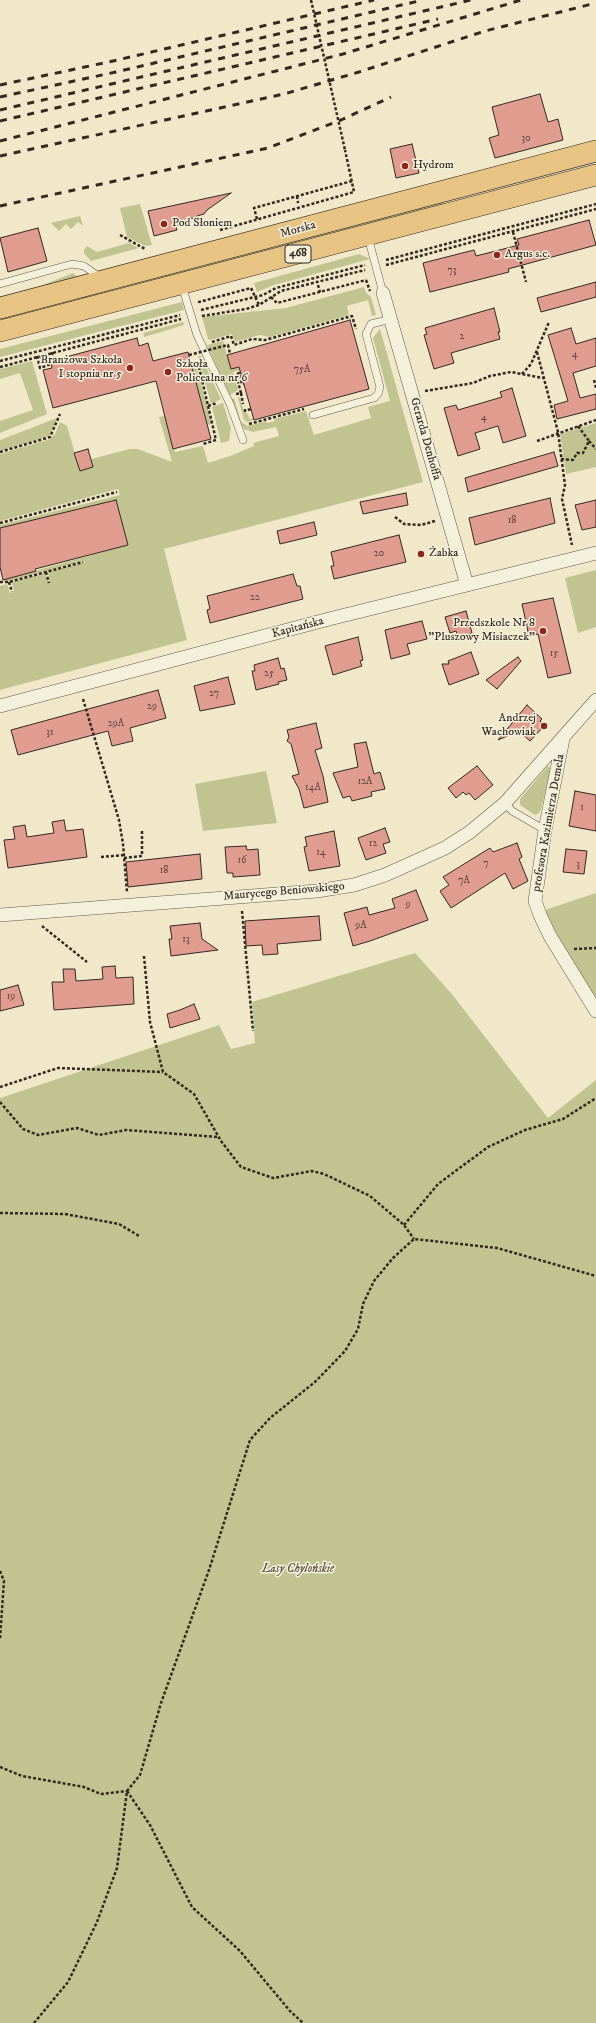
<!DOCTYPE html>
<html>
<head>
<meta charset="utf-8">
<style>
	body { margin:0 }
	canvas { display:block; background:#f0e8c9 }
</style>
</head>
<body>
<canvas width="596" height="2023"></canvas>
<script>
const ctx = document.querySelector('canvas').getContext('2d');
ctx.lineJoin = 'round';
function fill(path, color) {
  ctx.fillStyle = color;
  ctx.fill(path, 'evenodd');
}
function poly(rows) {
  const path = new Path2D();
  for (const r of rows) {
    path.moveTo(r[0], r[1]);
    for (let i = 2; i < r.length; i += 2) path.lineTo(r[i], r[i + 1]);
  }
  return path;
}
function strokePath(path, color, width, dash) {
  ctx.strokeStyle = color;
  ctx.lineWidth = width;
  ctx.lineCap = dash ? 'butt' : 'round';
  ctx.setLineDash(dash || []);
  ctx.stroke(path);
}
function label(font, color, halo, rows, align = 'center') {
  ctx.font = font + ' "IM FELL DW Pica",serif';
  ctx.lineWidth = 3;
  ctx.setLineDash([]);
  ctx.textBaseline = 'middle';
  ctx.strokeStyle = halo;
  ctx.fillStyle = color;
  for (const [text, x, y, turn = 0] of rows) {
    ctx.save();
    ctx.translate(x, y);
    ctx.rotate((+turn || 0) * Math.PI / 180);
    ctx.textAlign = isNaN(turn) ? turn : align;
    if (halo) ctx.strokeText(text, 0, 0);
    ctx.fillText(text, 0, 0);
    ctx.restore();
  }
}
fill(poly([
	[443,201,444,206,0,323,0,317],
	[140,204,152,245,145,246,127,237,120,208],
	[80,216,83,226,78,222,71,229,66,224,59,231,51,223],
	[129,243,139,248,91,261,84,253,84,250,87,246,97,252],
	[359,254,370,259,274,285,257,292,254,283],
	[73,273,78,277,0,301,0,297,38,287],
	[364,287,366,293,371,297,376,315,372,316,368,300,347,306,349,315,270,337,260,335,235,342,232,334,210,340,208,339,202,317,286,308],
	[182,302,184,310,0,357,0,349],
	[183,322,184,325,144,337,143,333],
	[380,329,423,482,164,549,187,640,0,690,0,586,7,584,10,593,14,592,12,582,45,573,49,583,50,583,48,572,85,562,85,561,6,582,3,580,127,545,116,500,0,528,0,525,120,495,118,489,0,521,0,454,50,439,55,434,60,422,67,426,80,471,93,467,91,459,130,449,138,449,172,462,159,417,165,416,175,452,203,446,208,463,230,456,254,446,253,443,279,436,276,427,253,432,244,429,240,422,231,399,234,398,241,422,248,426,266,421,267,423,275,421,274,419,306,411,314,435,371,418,368,407,390,401,373,338],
	[223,341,231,369,239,367,240,370,233,372,238,390,230,395,207,345],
	[198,356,201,356,221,399,211,404],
	[32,361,47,414,0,433,0,421,33,410,20,373,0,379,0,369],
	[195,362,212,424,207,425,191,363],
	[240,397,244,413,247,413,250,419,253,418,254,420,247,422,244,420,238,398],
	[223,403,231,429,229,441,221,443,212,407],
	[57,418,49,436,0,451,0,440],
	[596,423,596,467,566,474,560,434],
	[596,570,596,627,578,633,565,578],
	[548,766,551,769,541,809,539,813,535,815,520,805,520,799],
	[266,771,277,823,203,831,195,784],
	[596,893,596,1013,545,910],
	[415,953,451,993,548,1118,596,1080,596,2023,0,2023,0,1098,219,1025,231,1049,255,1043,252,1002]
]), '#c1c491');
const building = poly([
	[540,94,548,122,558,119,563,140,495,158,489,138,499,135,492,107,540,94],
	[412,144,419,173,396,178,390,149,412,144],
	[231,193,207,210,204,214,197,216,194,219,191,218,186,223,176,226,177,230,154,236,148,211,231,193],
	[589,220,596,245,508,269,509,272,430,292,423,263,474,250,476,256,519,245,517,239,589,220],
	[38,228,47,261,8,272,0,238,38,228],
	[596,282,596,297,541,312,537,298,596,282],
	[494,308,500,332,498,332,500,339,451,353,454,363,434,369,424,335,427,334,425,328,494,308],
	[350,320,369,389,254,420,239,367,231,369,227,355,350,320],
	[571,328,576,344,596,338,596,366,573,373,580,398,596,394,596,409,557,419,554,405,568,401,548,335,571,328],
	[137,338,139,346,148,343,153,361,188,352,211,439,173,449,156,381,53,408,43,370,52,368,51,361,137,338],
	[512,388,526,436,503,443,498,426,475,433,480,449,458,456,444,408,456,405,458,410,502,397,500,392,512,388],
	[88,449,93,467,80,471,74,453,88,449],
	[554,452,558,466,468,492,465,478,554,452],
	[406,493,408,505,363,514,360,502,406,493],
	[550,498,555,523,475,545,469,518,550,498],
	[116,500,128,545,35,569,36,571,3,580,0,567,0,528,116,500],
	[596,500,596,527,582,530,575,505,596,500],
	[314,522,317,535,280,544,277,531,314,522],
	[399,535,406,562,334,579,331,566,334,566,331,552,399,535],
	[293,574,297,586,300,586,303,599,210,623,207,610,210,609,207,596,293,574],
	[553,598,571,673,548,678,538,634,529,636,522,604,553,598],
	[466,611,472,633,458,637,456,631,450,633,445,617,466,611],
	[422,621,427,639,407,644,410,654,391,659,385,630,422,621],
	[358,637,363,660,360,661,362,666,333,675,325,646,358,637],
	[471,652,479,674,449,685,442,664,449,664,448,661,471,652],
	[518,657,521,661,497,689,486,680,518,657],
	[278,658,281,669,284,668,287,680,278,682,279,684,256,690,252,671,255,671,254,665,278,658],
	[228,677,235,704,200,711,194,686,228,677],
	[158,690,166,718,130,728,133,741,112,746,108,731,18,755,11,730,158,690],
	[527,705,542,719,540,721,545,725,530,741,519,731,498,740,527,705],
	[316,723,322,748,315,750,323,776,328,802,304,808,299,789,292,776,299,774,291,744,287,741,289,737,287,730,316,723],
	[366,742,374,774,380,772,385,789,371,792,372,796,352,801,350,796,343,798,333,773,358,767,354,744,366,742],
	[477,766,493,785,475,800,469,793,466,795,463,792,456,798,448,788,477,766],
	[575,791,596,795,596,831,569,826,575,791],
	[64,820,66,831,83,829,87,857,8,868,4,840,15,839,13,827,25,825,27,837,54,833,52,822,64,820],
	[385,828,390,842,383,844,386,853,366,860,358,838,385,828],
	[334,831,340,866,309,871,304,847,307,846,305,837,334,831],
	[517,843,522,857,519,859,528,881,513,889,505,873,451,908,440,891,449,885,443,877,490,848,493,852,517,843],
	[246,846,247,850,258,849,260,875,233,877,233,873,227,873,225,847,246,846],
	[566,849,587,851,584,874,563,872,566,849],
	[200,854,202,879,128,887,126,862,200,854],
	[416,890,428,920,370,941,353,946,344,913,367,907,369,915,395,908,392,899,416,890],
	[319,916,321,940,277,944,278,954,263,955,262,945,246,946,245,921,319,916],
	[200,923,202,939,218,950,171,956,169,939,172,939,170,926,200,923],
	[115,966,116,978,133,977,134,1004,54,1010,52,982,64,982,63,969,75,969,76,981,103,979,102,967,115,966],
	[18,985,24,1005,0,1011,0,990,18,985],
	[194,1004,200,1019,170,1028,167,1014,180,1010,194,1004]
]);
fill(building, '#e19c90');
strokePath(building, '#332921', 1);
const service = poly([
	[368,237,383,293],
	[0,284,72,264,84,266,101,278],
	[182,286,197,335,230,404,243,440],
	[313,415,374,398,378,394,380,387,366,334,371,324,391,319],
	[505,803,512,811,545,830]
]);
const minor = poly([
	[383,293,467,585],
	[0,706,329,619,596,553],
	[563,739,545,830,535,901,540,915,550,936,596,1011],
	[0,915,317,891,354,885,385,875,445,848,470,832,505,803,596,700]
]);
const primary = poly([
	[0,308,596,151],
	[0,331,596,175]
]);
strokePath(service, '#62594b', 8);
strokePath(minor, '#62594b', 14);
strokePath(primary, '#332921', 22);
strokePath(poly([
	[297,196,298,203],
	[257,219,254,208,352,181],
	[220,230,354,192,345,150],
	[513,232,526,282],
	[120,235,145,249],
	[386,260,596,204],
	[386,265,596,209],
	[366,280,370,291],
	[318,285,320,292],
	[271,297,277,303,366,280],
	[199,303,199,302,251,288,259,305],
	[201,310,263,295,276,288,365,265],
	[202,316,246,309,259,305,281,291,365,270],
	[212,342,231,336,234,345,252,339,265,340,352,316,356,329],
	[52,352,54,360],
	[537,352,558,432,565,485,562,499,572,545],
	[37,356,40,368,51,364],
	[0,361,180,315],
	[0,367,181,319],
	[199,367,216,440,203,444],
	[522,374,531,364,549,322],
	[594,380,596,388],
	[425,391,473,383,490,376,511,372,543,378],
	[241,393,243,404],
	[236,394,241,393,236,375,239,373,242,384,244,384],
	[208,406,217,403],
	[245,409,245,411,251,409],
	[249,424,304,409],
	[537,441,596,420],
	[589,441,596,449],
	[0,452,50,437,60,414],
	[561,459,573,460,577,453,583,453,589,441,578,426],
	[395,517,404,524,421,525,435,521],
	[0,523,117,492],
	[46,572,49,583],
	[0,582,9,582,83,562],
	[9,582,12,592],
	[83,699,119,820,123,844,127,892],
	[101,857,124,855],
	[124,858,142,856,142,830],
	[242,911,253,1031],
	[42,926,87,962],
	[574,949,596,948],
	[144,956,150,1022,163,1072,194,1094,221,1141,241,1167,273,1178,312,1171,324,1174,370,1196,404,1225,414,1239],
	[0,1087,58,1068,163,1072],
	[0,1102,23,1129,38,1135,77,1128,99,1135,126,1130,218,1137],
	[0,1213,65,1214,119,1224,139,1236],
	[404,1225,438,1184,488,1147,525,1130,563,1119,596,1098],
	[0,1571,4,1581,0,1639],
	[0,1767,22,1776,84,1787,101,1794,127,1791],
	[127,1791,150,1825,192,1907,240,1951,290,2011,303,2023],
	[34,2023,68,1982,97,1922,117,1868,127,1791,140,1775,161,1703,209,1570,250,1440,270,1418,315,1382,345,1351,358,1329,363,1304,374,1281,393,1258,414,1239,497,1248,596,1276]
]), '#332921', 2.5, [3, 2]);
strokePath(service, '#f5f0dc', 7);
strokePath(minor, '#f5f0dc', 13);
strokePath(primary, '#e8c484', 21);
strokePath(poly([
	[0,85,113,61,374,0],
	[0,97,116,72,423,0],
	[0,110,471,0],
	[0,121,438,19],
	[0,141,343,54,521,0],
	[0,156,284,94,359,72,485,31,596,3],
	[0,206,268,148,341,120,391,97]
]), '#332921', 3, [7, 7]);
strokePath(poly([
	[311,0,345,150],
	[189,355,228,345,230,354]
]), '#332921', 2.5, [3, 2]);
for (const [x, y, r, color] of [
	[405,166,4,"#8f2418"],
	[164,224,4,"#8f2418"],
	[497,255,4,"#8f2418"],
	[130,368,4,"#8f2418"],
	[168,372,4,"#8f2418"],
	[421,554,4,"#8f2418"],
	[543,631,4,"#8f2418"],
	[544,726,4,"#8f2418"]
]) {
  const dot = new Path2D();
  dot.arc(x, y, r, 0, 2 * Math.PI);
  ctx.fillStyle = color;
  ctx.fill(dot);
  strokePath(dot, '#f5f0dc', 1.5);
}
label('10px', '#5e463d', null, [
	["30",526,139],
	["73",452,271],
	["2",462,337],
	["4",575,355],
	["75A",302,370],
	["4",484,418],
	["18",512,521],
	["20",379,554],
	["22",255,598],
	["15",554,654],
	["25",269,674],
	["27",214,694],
	["29",152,707],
	["29A",116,724],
	["31",50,733],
	["12A",365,782],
	["14A",313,788],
	["1",582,808],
	["12",373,844],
	["14",321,853],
	["16",242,861],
	["7",486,864],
	["3",578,865],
	["18",164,871],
	["7A",464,881],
	["9",408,905],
	["9A",361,926],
	["13",186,940],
	["19",11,997]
]);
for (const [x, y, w] of [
	[298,254,26]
]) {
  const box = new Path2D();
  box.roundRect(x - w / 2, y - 9, w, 18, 3);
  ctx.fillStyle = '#f5f0dc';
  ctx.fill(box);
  strokePath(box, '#332921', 1);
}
label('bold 11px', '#332921', null, [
	["468",298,254]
]);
label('12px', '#332921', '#f5f0dc', [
	["Hydrom",413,166],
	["Pod Słoniem",172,224],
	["Argus s.c.",505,255],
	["Branżowa Szkoła",122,361,"right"],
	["I stopnia nr 5",122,375,"right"],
	["Szkoła",176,365],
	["Policealna nr 6",176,379],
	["Żabka",429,554],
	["Przedszkole Nr 8",535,624,"right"],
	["\"Pluszowy Misiaczek\"",535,638,"right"],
	["Andrzej",536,719,"right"],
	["Wachowiak",536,733,"right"]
], 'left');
label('12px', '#332921', '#f5f0dc', [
	["Morska",298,230,-15],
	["Gerarda Denhoffa",425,439,74],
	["Kapitańska",298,628,-15],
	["profesora Kazimierza Demela",549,823,-80],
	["Maurycego Beniowskiego",284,892,-5]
]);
label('italic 12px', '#56503d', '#f5f0dc', [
	["Lasy Chylońskie",298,1570]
]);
</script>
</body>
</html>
